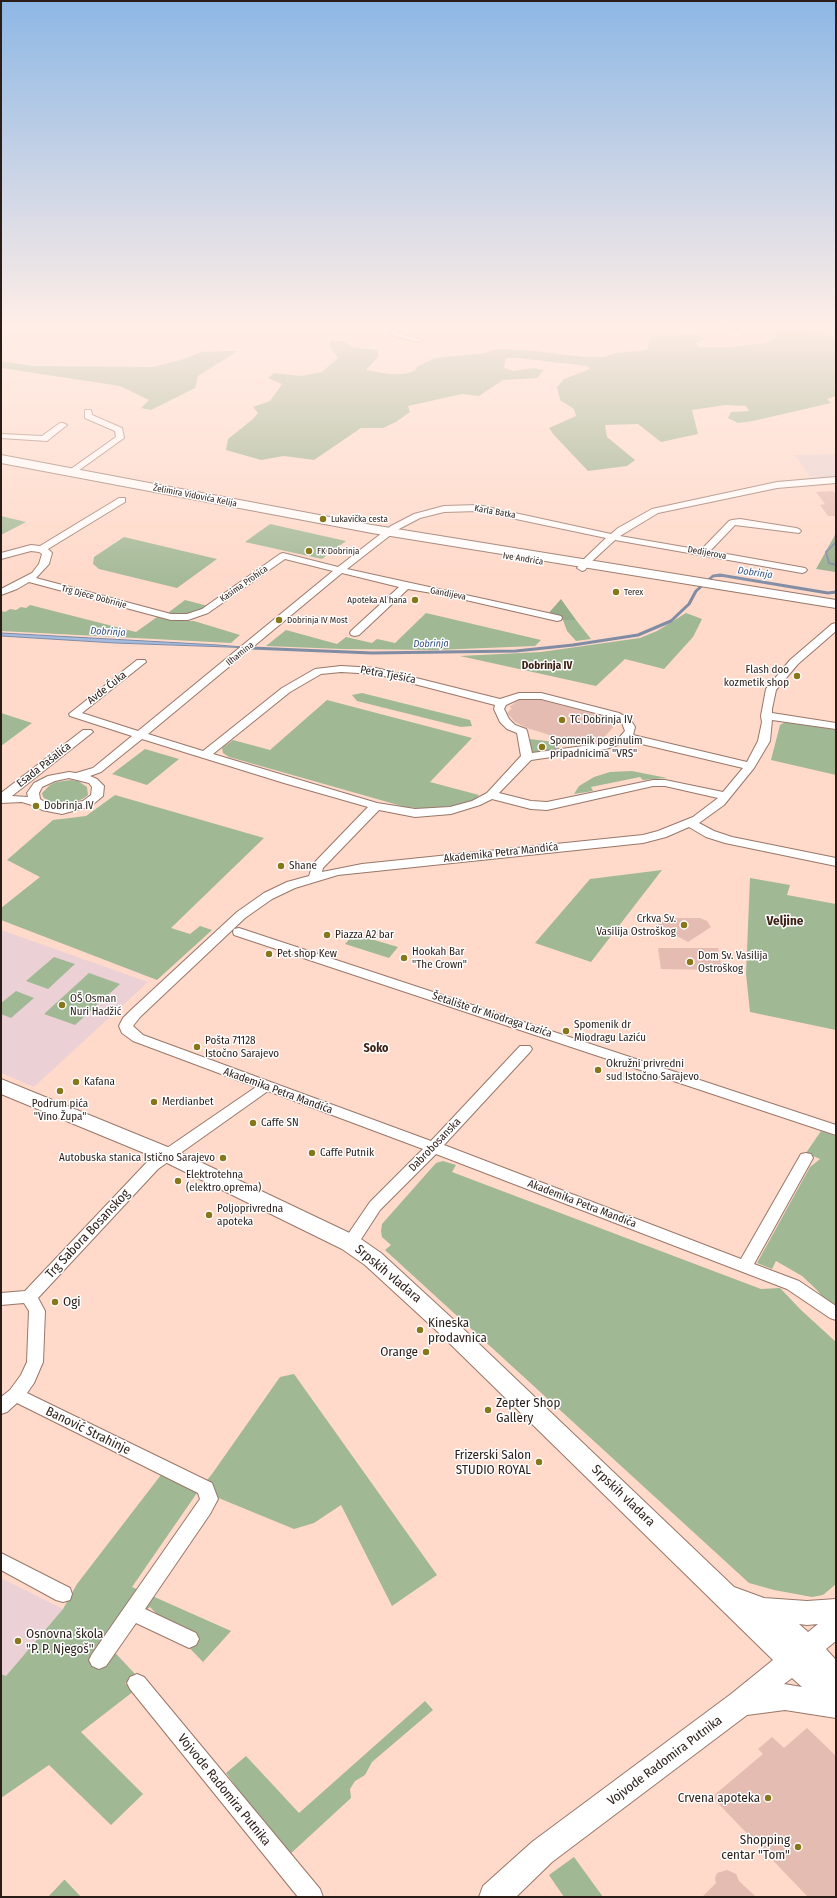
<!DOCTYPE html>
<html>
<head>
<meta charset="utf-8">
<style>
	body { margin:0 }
	#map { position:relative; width:837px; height:1898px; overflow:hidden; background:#ffd9c9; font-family:"Fira Sans Condensed",sans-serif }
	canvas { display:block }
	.frame { position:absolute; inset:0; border:2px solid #2a1d17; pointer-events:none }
</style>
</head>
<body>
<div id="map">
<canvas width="837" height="1898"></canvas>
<div class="frame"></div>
</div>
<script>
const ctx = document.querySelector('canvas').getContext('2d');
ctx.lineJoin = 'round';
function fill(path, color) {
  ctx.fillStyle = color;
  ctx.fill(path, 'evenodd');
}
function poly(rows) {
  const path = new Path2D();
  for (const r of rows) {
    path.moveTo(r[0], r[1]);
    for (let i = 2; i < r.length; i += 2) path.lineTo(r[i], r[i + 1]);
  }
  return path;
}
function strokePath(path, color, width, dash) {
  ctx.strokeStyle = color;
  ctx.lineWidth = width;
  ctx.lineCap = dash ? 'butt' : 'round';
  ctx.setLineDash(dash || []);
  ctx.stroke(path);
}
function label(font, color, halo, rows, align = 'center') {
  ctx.font = font + ' "Fira Sans Condensed",sans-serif';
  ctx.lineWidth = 3;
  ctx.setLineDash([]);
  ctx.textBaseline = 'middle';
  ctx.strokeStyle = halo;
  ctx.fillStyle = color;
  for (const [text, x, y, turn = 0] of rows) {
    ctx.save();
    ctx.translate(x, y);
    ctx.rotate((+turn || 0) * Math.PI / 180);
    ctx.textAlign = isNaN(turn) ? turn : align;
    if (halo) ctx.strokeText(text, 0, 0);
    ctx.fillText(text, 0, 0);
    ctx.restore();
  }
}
fill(poly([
	[836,454,836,478,812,480,795,455]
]), '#ecd1cf');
fill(poly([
	[1,930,148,982,34,1087,1,1073],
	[1,1578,63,1609,6,1676,1,1674]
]), '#ebd1d5');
fill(poly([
	[1,516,26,522,1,535],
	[270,524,346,541,322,559,245,542],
	[124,537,217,559,177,588,99,569,93,564,94,557],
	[185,600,208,606,202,611,188,615,170,614,169,612],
	[30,605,136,632,157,617,173,621,194,621,240,635,231,643,1,631,1,611,5,612,10,609,16,610,21,607,26,608],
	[426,613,541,640,535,646,435,650,342,649,266,646,286,630,337,644,346,637,372,643,377,639,395,643],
	[686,613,702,619,693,637,664,669,625,659,596,686,460,656,541,652,640,638,657,631],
	[563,620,576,620,591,639,576,641,567,631],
	[362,693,470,720,472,726,461,727,357,701,352,695],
	[327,700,472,738,430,782,479,795,474,801,453,806,427,809,405,807,229,757,223,753,222,748,233,740,270,750],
	[1,713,32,723,1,746],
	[787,721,836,730,836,775,771,760,780,725],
	[529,739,547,741,556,744,559,747,555,750,532,753],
	[145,749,179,759,147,785,112,774],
	[632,771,667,778,643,780,640,777,591,787,593,791,574,794,579,786,594,777,610,772],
	[71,780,78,781,87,787,88,795,84,798,72,804,57,805,50,803,43,797,42,793,50,785,56,782],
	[115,795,264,838,171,928,190,934,200,926,212,930,157,980,1,920,1,908,40,877,7,860,53,820,86,816],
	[662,870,591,962,535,943,590,879],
	[750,878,790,885,787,895,836,904,836,1030,750,1012,746,974],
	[354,934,398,947,389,958,345,944],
	[54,957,75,964,48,989,26,981],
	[89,973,120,984,75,1025,44,1014],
	[16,991,34,998,11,1018,1,1014,1,1003],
	[821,1131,836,1136,836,1307,827,1303,817,1290,802,1276,776,1261,772,1269,757,1263,810,1167,820,1159,806,1153],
	[443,1161,456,1165,452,1172,761,1289,780,1288,801,1310,836,1342,836,1584,823,1595,812,1597,774,1590,749,1583,385,1250,391,1245,382,1237,381,1231,382,1224,436,1163],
	[294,1374,437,1575,392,1606,341,1505,314,1523,294,1529,199,1490,132,1587,231,1631,203,1662,150,1607,105,1642,136,1675,125,1683,134,1691,81,1732,143,1794,111,1825,49,1765,1,1798,1,1674,6,1676,63,1609,77,1584,164,1471,199,1490,212,1474,280,1377],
	[425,1701,433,1710,372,1762,365,1775,355,1781,350,1789,351,1798,288,1856,226,1773,246,1756,299,1813],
	[574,1857,603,1897,564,1897,549,1875],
	[64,1880,65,1880,81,1897,48,1897]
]), '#a1b895');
fill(poly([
	[803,329,816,331,825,335,836,338,836,396,827,399,831,403,753,421,738,423,728,418,731,412,749,411,746,406,725,405,692,410,698,434,661,442,638,424,605,425,607,437,635,460,627,466,588,471,554,435,549,428,576,416,574,409,560,400,557,387,564,379,590,369,587,366,518,358,506,358,504,368,513,371,534,368,544,370,537,378,503,380,479,396,462,394,408,406,410,412,396,422,383,428,361,428,314,460,284,456,261,460,226,450,228,439,253,419,258,413,253,407,270,401,282,384,268,378,274,373,301,376,322,372,338,358,330,346,330,341,343,341,353,347,377,350,379,356,366,370,389,374,405,374,415,370,418,366,435,358,485,353,497,349,525,350,585,357,604,357,616,353,647,350,650,337,689,334,704,337,705,339,696,343,698,347,731,347,766,343,775,337,775,330],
	[224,351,238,351,198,376,195,388,151,410,141,408,149,400,120,386,1,368,1,361,33,366,153,367,184,359,201,352],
	[836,533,836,572,816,569],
	[561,599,576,620,563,620,547,615]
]), '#95ae89');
const water = poly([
	[1,633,218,645,255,648,115,643,1,636,1,633]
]);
fill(water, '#a4bbe0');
strokePath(water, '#7f8ca4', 1);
strokePath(poly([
	[836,542,826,552,829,563,836,565],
	[714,576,725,576]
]), '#7f8ca4', 2);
strokePath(poly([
	[251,648,372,653,516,651,573,645,638,635,671,621,689,604,696,591,713,576,720,575,828,593,836,592]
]), '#7f8ca4', 3);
fill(poly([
	[833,491,836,495,836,519,834,516,828,516,820,505,825,504,816,492],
	[519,700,541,700,605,717,614,720,611,724,615,725,600,742,588,744,571,739,569,741,527,728,515,722,507,713,512,708,509,707],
	[669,918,700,918,707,921,711,927,688,942,660,927,658,924,660,921],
	[658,948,718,948,722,970,661,969],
	[807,1728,836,1756,836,1897,808,1897,712,1797,763,1754,758,1749,772,1737,784,1748],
	[727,1870,736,1874,739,1881,756,1897,702,1897,716,1883,715,1878,717,1873]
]), '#e4bcb2');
const street = poly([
	[396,326,404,326,398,333,423,340,419,342,392,336,390,332,396,326],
	[724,326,737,326,738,328,734,330,724,326],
	[85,410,91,410,92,415,122,428,124,438,71,476,67,473,68,471,116,437,115,431,85,418,85,410],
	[60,423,63,423,67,425,47,441,1,438,1,434,42,436,60,423],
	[836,477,836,483,777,488,658,513,620,536,701,550,729,521,732,520,740,519,796,528,799,529,801,531,799,533,735,525,710,551,805,568,807,570,805,572,802,573,615,540,590,563,585,570,582,571,577,568,584,559,606,538,478,511,444,512,420,518,397,530,347,569,557,615,561,616,562,618,561,620,557,621,444,595,408,589,359,635,355,636,351,635,350,633,351,631,399,587,342,573,148,734,203,751,282,688,315,669,341,666,376,668,500,699,519,693,541,693,619,713,630,719,635,727,633,735,747,762,758,741,762,722,761,716,766,689,790,660,832,624,836,623,836,631,798,664,776,690,772,709,772,713,836,723,836,729,772,720,770,741,754,768,724,805,699,823,714,831,732,837,836,858,836,866,725,843,706,837,689,827,666,837,643,843,338,875,295,888,272,899,245,918,140,1017,133,1026,143,1035,431,1141,520,1046,530,1046,532,1049,530,1052,444,1145,741,1259,801,1154,806,1153,811,1154,813,1158,754,1264,799,1281,836,1306,836,1320,830,1318,787,1289,436,1154,380,1210,356,1247,350,1249,344,1247,342,1243,370,1202,423,1149,268,1091,158,1169,38,1298,45,1311,43,1362,34,1383,27,1393,212,1483,218,1499,210,1514,145,1609,196,1633,199,1639,196,1645,189,1648,136,1623,106,1666,99,1669,92,1666,89,1660,92,1654,200,1499,198,1493,17,1403,7,1412,1,1414,1,1397,10,1390,21,1375,27,1362,29,1311,24,1303,1,1305,1,1293,25,1291,148,1161,256,1087,133,1041,122,1033,119,1026,123,1018,130,1011,237,912,264,893,287,882,309,876,313,864,368,807,284,783,142,739,101,772,90,776,97,779,104,786,103,796,91,806,62,814,42,810,35,806,22,802,1,803,1,793,83,730,91,730,93,732,12,796,28,797,27,793,34,783,48,776,69,772,76,773,93,768,132,736,70,716,69,714,137,660,145,660,146,662,82,713,138,731,333,571,285,559,208,613,188,620,171,620,29,582,17,589,1,595,1,589,32,573,39,564,42,554,39,552,31,551,1,559,1,553,31,545,40,546,119,498,125,498,125,502,48,549,52,553,49,564,36,578,171,614,187,614,202,609,280,554,283,553,338,567,391,526,414,514,444,506,478,505,611,534,618,528,652,509,777,482,836,477],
	[341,672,376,674,495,705,494,709,500,722,507,729,517,733,521,756,487,793,472,801,450,807,415,809,377,803,213,754,290,692,321,674,341,672],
	[519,699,541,699,611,717,622,723,625,731,618,739,605,743,532,753,527,731,526,729,515,725,509,719,504,709,506,705,519,699],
	[629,741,743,768,723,792,665,780,653,780,547,802,531,801,499,793,531,760,606,749,629,741],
	[69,778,89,783,92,787,91,795,83,801,62,806,49,805,40,799,39,793,42,787,55,781,69,778],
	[653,786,665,786,718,798,693,817,658,831,643,835,362,864,322,872,323,868,379,810,415,817,451,814,480,805,492,799,531,809,547,810,653,786],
	[239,928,836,1125,836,1135,234,935,233,932,234,929,239,928],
	[1,1553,70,1588,72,1594,70,1600,63,1602,56,1600,1,1570,1,1553],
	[137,1674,144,1677,320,1889,323,1897,298,1897,130,1689,127,1683,130,1677,137,1674]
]);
const secondary = poly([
	[1,455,372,525,836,600,836,608,372,533,1,463,1,455],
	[1,1079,175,1150,358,1237,381,1253,455,1321,734,1587,764,1598,807,1601,836,1599,836,1641,826,1649,836,1660,836,1718,785,1710,747,1715,552,1862,516,1897,479,1897,483,1886,532,1842,731,1694,773,1660,439,1333,365,1265,342,1249,161,1160,1,1094,1,1079],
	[799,1624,807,1625,818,1624,808,1632,799,1624],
	[792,1678,802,1687,784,1684,792,1678]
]);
strokePath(street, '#997769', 2);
strokePath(secondary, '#997769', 2);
fill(street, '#fff');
fill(secondary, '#fff');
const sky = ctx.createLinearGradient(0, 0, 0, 592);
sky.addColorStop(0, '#8db7e5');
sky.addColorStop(0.55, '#ffeee7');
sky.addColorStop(1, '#ffeee700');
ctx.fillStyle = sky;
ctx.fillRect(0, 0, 837, 592);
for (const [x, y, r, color] of [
	[323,519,4,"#87771b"],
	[309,551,4,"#87771b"],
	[616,592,4,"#87771b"],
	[415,600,4,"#87771b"],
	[279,620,4,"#87771b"],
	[797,676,4,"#87771b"],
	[562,720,4,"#87771b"],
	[542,747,4,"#87771b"],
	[36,806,4,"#87771b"],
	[281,866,4,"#87771b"],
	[684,925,4,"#87771b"],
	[327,935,4,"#87771b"],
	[269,954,4,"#87771b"],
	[404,958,4,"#87771b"],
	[690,962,4,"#87771b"],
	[62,1005,4,"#87771b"],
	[566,1031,4,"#87771b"],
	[197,1047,4,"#87771b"],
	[598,1070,4,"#87771b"],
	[76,1082,4,"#87771b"],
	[60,1091,4,"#87771b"],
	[154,1102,4,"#87771b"],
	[253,1123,4,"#87771b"],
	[312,1153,4,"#87771b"],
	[223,1158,4,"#87771b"],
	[178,1181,4,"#87771b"],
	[209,1215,4,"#87771b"],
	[55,1302,4,"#87771b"],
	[420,1330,4,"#87771b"],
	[426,1352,4,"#87771b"],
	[488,1410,4,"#87771b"],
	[539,1462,4,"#87771b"],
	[18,1641,4,"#87771b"],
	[768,1798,4,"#87771b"],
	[798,1847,4,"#87771b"]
]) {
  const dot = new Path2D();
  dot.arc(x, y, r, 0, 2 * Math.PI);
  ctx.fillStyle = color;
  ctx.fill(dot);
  strokePath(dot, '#fff', 1.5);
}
label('9px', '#2a1d17', '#fff', [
	["Želimira Vidovića Kelija",195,496,11],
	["Karla Batka",495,512,10],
	["Dedijerova",707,553,10],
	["Ive Andrića",523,559,9],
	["Kasima Prohića",244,584,-35],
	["Gandijeva",448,594,11],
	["Trg Djece Dobrinje",94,597,15],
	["Ilhamina",240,654,-39]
]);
label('9px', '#2a1d17', '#fff', [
	["Lukavička cesta",331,519],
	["FK Dobrinja",317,551],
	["Terex",624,592],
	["Apoteka Al hana",407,600,"right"],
	["Dobrinja IV Most",287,620]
], 'left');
label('italic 10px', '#375485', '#fff', [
	["Dobrinja",755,573,8],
	["Dobrinja",108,632,3],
	["Dobrinja",431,644,-1]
]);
label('bold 11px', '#3d2115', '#fff', [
	["Dobrinja IV",547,666]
]);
label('11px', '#2a1d17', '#fff', [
	["Flash doo",789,670,"right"],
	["kozmetik shop",789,683,"right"],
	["TC Dobrinja IV",570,720],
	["Spomenik poginulim",550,741],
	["pripadnicima \"VRS\"",550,754],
	["Dobrinja IV",44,806],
	["Shane",289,866],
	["Crkva Sv.",676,919,"right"],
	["Vasilija Ostroškog",676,932,"right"],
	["Piazza A2 bar",335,935],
	["Hookah Bar",412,952],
	["\"The Crown\"",412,965],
	["Pet shop Kew",277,954],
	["Dom Sv. Vasilija",698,956],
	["Ostroškog",698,969],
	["OŠ Osman",70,999],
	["Nuri Hadžić",70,1012],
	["Spomenik dr",574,1025],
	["Miodragu Laziću",574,1038],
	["Pošta 71128",205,1041],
	["Istočno Sarajevo",205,1054],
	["Okružni privredni",606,1064],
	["sud Istočno Sarajevo",606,1077],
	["Kafana",84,1082],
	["Merdianbet",162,1102],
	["Podrum pića",60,1104,"center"],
	["\"Vino Župa\"",60,1117,"center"],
	["Caffe SN",261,1123],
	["Caffe Putnik",320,1153],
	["Autobuska stanica Istično Sarajevo",215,1158,"right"],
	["Elektrotehna",186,1175],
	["(elektro oprema)",186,1188],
	["Poljoprivredna",217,1209],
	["apoteka",217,1222]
], 'left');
label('11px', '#2a1d17', '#fff', [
	["Petra Tješića",388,675,11],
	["Avde Ćuka",107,688,-38],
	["Esada Pašalića",44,765,-38],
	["Akademika Petra Mandića",501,853,-6],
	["Šetalište dr Miodraga Lazića",492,1015,18],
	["Akademika Petra Mandića",278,1091,20],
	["Dabrobosanska",435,1145,-46],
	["Akademika Petra Mandića",582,1204,21]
]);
label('bold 12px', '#3d2115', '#fff', [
	["Soko",376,1049]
]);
label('bold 13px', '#3d2115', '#fff', [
	["Veljine",785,921]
]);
label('13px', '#2a1d17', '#fff', [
	["Trg Sabora Bosanskog",88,1234,-47],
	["Srpskih vladara",388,1274,40],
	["Banović Strahinje",88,1431,26],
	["Srpskih vladara",623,1496,44],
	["Vojvode Radomira Putnika",665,1761,-37],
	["Vojvode Radomira Putnika",224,1790,51]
]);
label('13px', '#2a1d17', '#fff', [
	["Ogi",63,1302],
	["Kineska",428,1323],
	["prodavnica",428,1338],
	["Orange",418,1352,"right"],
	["Zepter Shop",496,1403],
	["Gallery",496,1418],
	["Frizerski Salon",531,1455,"right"],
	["STUDIO ROYAL",531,1470,"right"],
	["Osnovna škola",26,1634],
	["\"P. P. Njegoš\"",26,1649],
	["Crvena apoteka",760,1798,"right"],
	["Shopping",790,1840,"right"],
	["centar \"Tom\"",790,1855,"right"]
], 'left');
</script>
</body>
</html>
